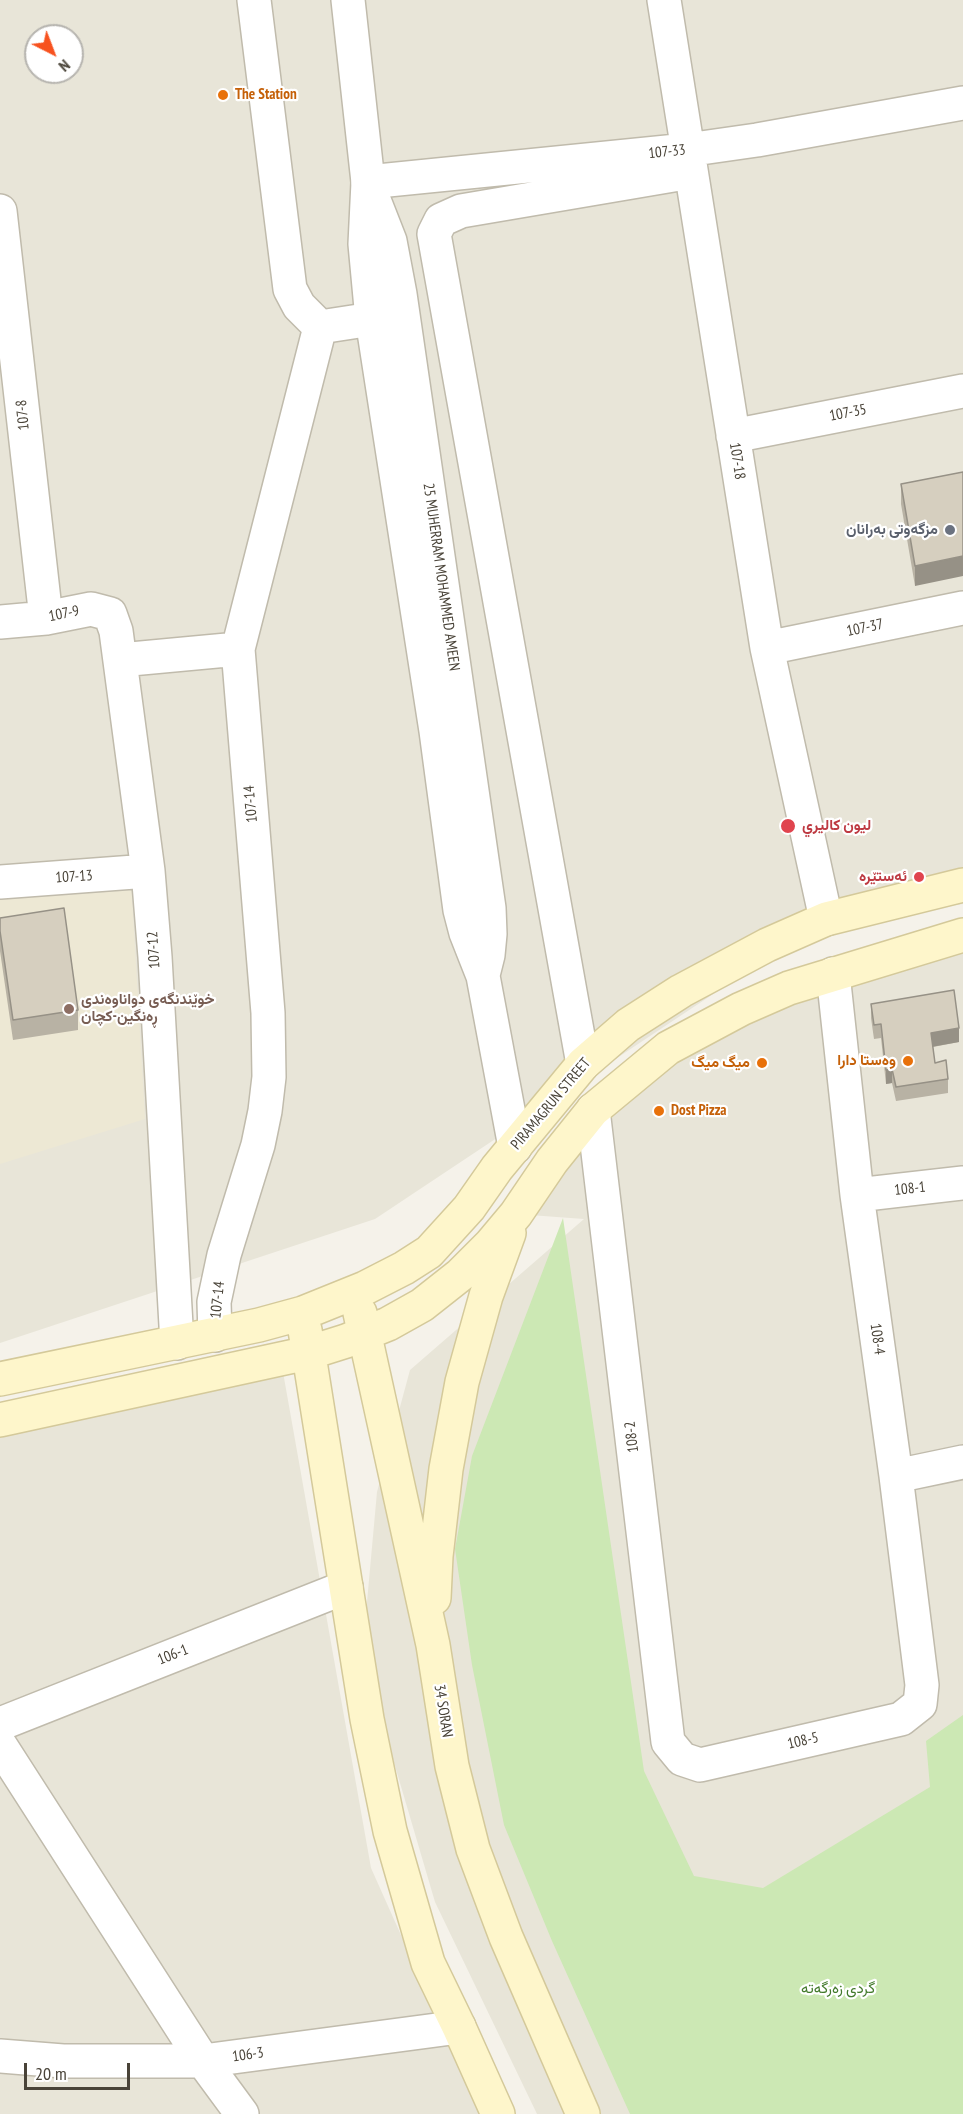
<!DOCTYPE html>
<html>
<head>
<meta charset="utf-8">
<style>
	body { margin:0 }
	#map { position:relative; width:963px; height:2114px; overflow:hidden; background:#f5f2ea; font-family:"PT Sans Narrow",sans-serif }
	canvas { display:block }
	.north { position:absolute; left:24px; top:24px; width:60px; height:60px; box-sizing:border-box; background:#fff; border:2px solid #b6b4af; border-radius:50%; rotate:138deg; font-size:16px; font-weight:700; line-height:24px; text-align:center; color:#494338 }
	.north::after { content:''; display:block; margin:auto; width:21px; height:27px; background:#f7521f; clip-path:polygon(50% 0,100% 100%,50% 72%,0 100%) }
	.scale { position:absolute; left:24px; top:2063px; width:106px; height:27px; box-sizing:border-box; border:3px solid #494338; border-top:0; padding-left:8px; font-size:18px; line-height:21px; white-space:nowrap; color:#494338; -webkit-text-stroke:4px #fff; paint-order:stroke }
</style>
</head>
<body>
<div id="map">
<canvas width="963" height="2114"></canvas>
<div class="north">N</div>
<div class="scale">20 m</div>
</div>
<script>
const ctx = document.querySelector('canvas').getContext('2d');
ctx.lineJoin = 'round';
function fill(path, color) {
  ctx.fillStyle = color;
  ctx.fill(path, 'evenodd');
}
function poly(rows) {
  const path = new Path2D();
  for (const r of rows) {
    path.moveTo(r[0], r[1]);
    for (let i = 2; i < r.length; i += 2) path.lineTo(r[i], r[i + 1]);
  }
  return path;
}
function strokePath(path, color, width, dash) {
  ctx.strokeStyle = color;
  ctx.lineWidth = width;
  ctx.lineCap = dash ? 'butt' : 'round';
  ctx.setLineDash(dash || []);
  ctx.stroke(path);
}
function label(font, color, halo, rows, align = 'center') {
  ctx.font = font + ' "PT Sans Narrow",Vazirmatn,sans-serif';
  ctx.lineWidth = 4.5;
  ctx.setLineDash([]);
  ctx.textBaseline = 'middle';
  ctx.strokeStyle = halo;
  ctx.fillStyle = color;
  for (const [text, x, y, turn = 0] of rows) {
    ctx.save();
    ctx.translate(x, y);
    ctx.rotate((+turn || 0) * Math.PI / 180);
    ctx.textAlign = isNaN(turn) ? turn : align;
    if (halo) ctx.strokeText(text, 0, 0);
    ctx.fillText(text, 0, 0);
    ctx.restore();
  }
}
fill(poly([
	[0,0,963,0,963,904,826,919,375,1219,0,1343],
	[36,36,72,36,72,72,36,72],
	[963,945,963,2114,537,2114,435,1902,390,1749,366,1613,377,1492,410,1370,584,1219,516,1214,593,1110,711,1023],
	[278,1344,371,1868,481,2114,0,2114,0,1412]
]), '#e8e5d8');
fill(poly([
	[131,881,145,1119,0,1164,0,898]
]), '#ede8d4');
fill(poly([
	[563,1218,644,1771,694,1876,763,1888,930,1787,926,1741,963,1715,963,2114,630,2114,552,1941,504,1825,472,1665,455,1549,472,1456]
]), '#cce8b4');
const minor = poly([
	[254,0,290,289,299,306,320,327],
	[664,0,767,648,826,919],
	[368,182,687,150,757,140,963,103],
	[0,211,46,618],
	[733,436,963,391],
	[0,622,46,618,91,609,110,614,116,631,148,871,155,957,177,1343],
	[767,648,963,608],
	[120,660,238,649],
	[0,882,148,871],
	[583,1064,434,234,441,220,461,211,691,172],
	[593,1110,668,1742,682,1759,700,1765,901,1719,920,1704,922,1685,896,1476,857,1195,833,974],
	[857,1195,963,1183],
	[215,1335,214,1302,224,1255,258,1145,265,1111,269,1077,268,1013,238,649,320,327,372,319],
	[896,1476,963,1462],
	[0,1724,346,1587],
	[0,1745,203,2061,242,2114],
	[0,2056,63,2061,203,2061,459,2027]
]);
const tertiary = poly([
	[348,0,368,182,365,244,372,319,436,731,460,910,466,933,483,976,515,1147],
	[372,195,390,241,400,294,489,908,490,934,488,955,483,975]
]);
const secondary = poly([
	[360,1313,433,1645,452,1766,473,1849,506,1937,583,2114],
	[305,1330,367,1719,390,1831,428,1963,459,2027,498,2114],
	[0,1379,259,1325,303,1313,365,1288,404,1268,429,1252,469,1208,497,1168,583,1064,628,1025,681,991,767,945,826,919,963,885],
	[0,1420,308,1353,346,1341,388,1324,422,1305,460,1275,490,1245,516,1214,552,1161,593,1110,668,1048,741,1009,789,988,963,935],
	[434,1598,436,1556,446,1469,462,1382,486,1296,509,1233]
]);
strokePath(minor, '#c0bbac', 36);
strokePath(tertiary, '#c0bbac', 36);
strokePath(secondary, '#d4c99a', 36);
strokePath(minor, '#fff', 33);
strokePath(tertiary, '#fff', 33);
strokePath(secondary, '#fef6cb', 33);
fill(poly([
	[963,472,915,586,901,504,901,484],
	[0,918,78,1010,78,1030,13,1040,0,951],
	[871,1004,959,1042,933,1047,935,1063,948,1079,948,1093,896,1101,892,1083,886,1084,881,1038,874,1039,871,1018]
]), '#b8b2a4');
fill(poly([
	[963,556,963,576,915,586,915,566],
	[959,1028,959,1042,931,1047,931,1033],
	[892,1069,892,1083,886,1084,886,1070]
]), '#969186');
const building = poly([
	[963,472,963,556,915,566,901,484,963,472],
	[64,908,78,1010,13,1020,0,931,0,918,64,908],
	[954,990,959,1028,931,1033,935,1063,946,1060,948,1079,896,1087,892,1069,886,1070,881,1024,874,1025,871,1004,954,990]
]);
fill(building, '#d6cfbf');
strokePath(building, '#969186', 1.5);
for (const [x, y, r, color] of [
	[223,95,6,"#e8710a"],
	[950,530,6,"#6b7280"],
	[788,826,8,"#e0444e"],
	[919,877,6,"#e0444e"],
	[69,1009,6,"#8d6e63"],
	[908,1061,6,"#e8710a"],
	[762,1063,6,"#e8710a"],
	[659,1111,6,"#e8710a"]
]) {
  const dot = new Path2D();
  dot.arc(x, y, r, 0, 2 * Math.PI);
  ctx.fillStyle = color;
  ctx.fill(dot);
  strokePath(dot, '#fff', 2);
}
label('bold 15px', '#c56008', '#fff', [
	["The Station",235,95],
	["وەستا دارا",896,1061,"right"],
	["میگ میگ",750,1063,"right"],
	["Dost Pizza",671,1111]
], 'left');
label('15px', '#494338', '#fff', [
	["107-33",667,152,-6],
	["107-35",848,413,-11],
	["107-8",23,415,-96],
	["107-18",737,461,81],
	["25 MUHERRAM MOHAMMED AMEEN",441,577,82],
	["107-9",64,614,-11],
	["107-37",865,628,-12],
	["107-14",251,804,-95],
	["107-13",74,877,-4],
	["107-12",154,950,-94],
	["PIRAMAGRUN STREET",551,1104,-50],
	["108-1",910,1189,-6],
	["107-14",218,1300,-84],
	["108-4",877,1339,82],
	["108-2",632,1437,-97],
	["106-1",173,1655,-22],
	["34 SORAN",443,1711,81],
	["108-5",803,1741,-13],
	["106-3",248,2055,-8]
]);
label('bold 15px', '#5b616d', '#fff', [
	["مزگەوتی بەرانان",938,530]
], 'right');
label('bold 15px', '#be3a42', '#fff', [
	["ليون كاليري",802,826],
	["ئەستێرە",907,877,"right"]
], 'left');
label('bold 15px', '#785e54', '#fff', [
	["خوێندنگەی دواناوەندی",81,1000],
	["ڕەنگین-کچان",81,1017]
], 'left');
label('15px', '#427a2b', '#fff', [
	["گردی زەرگەتە",838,1989]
]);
</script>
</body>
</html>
